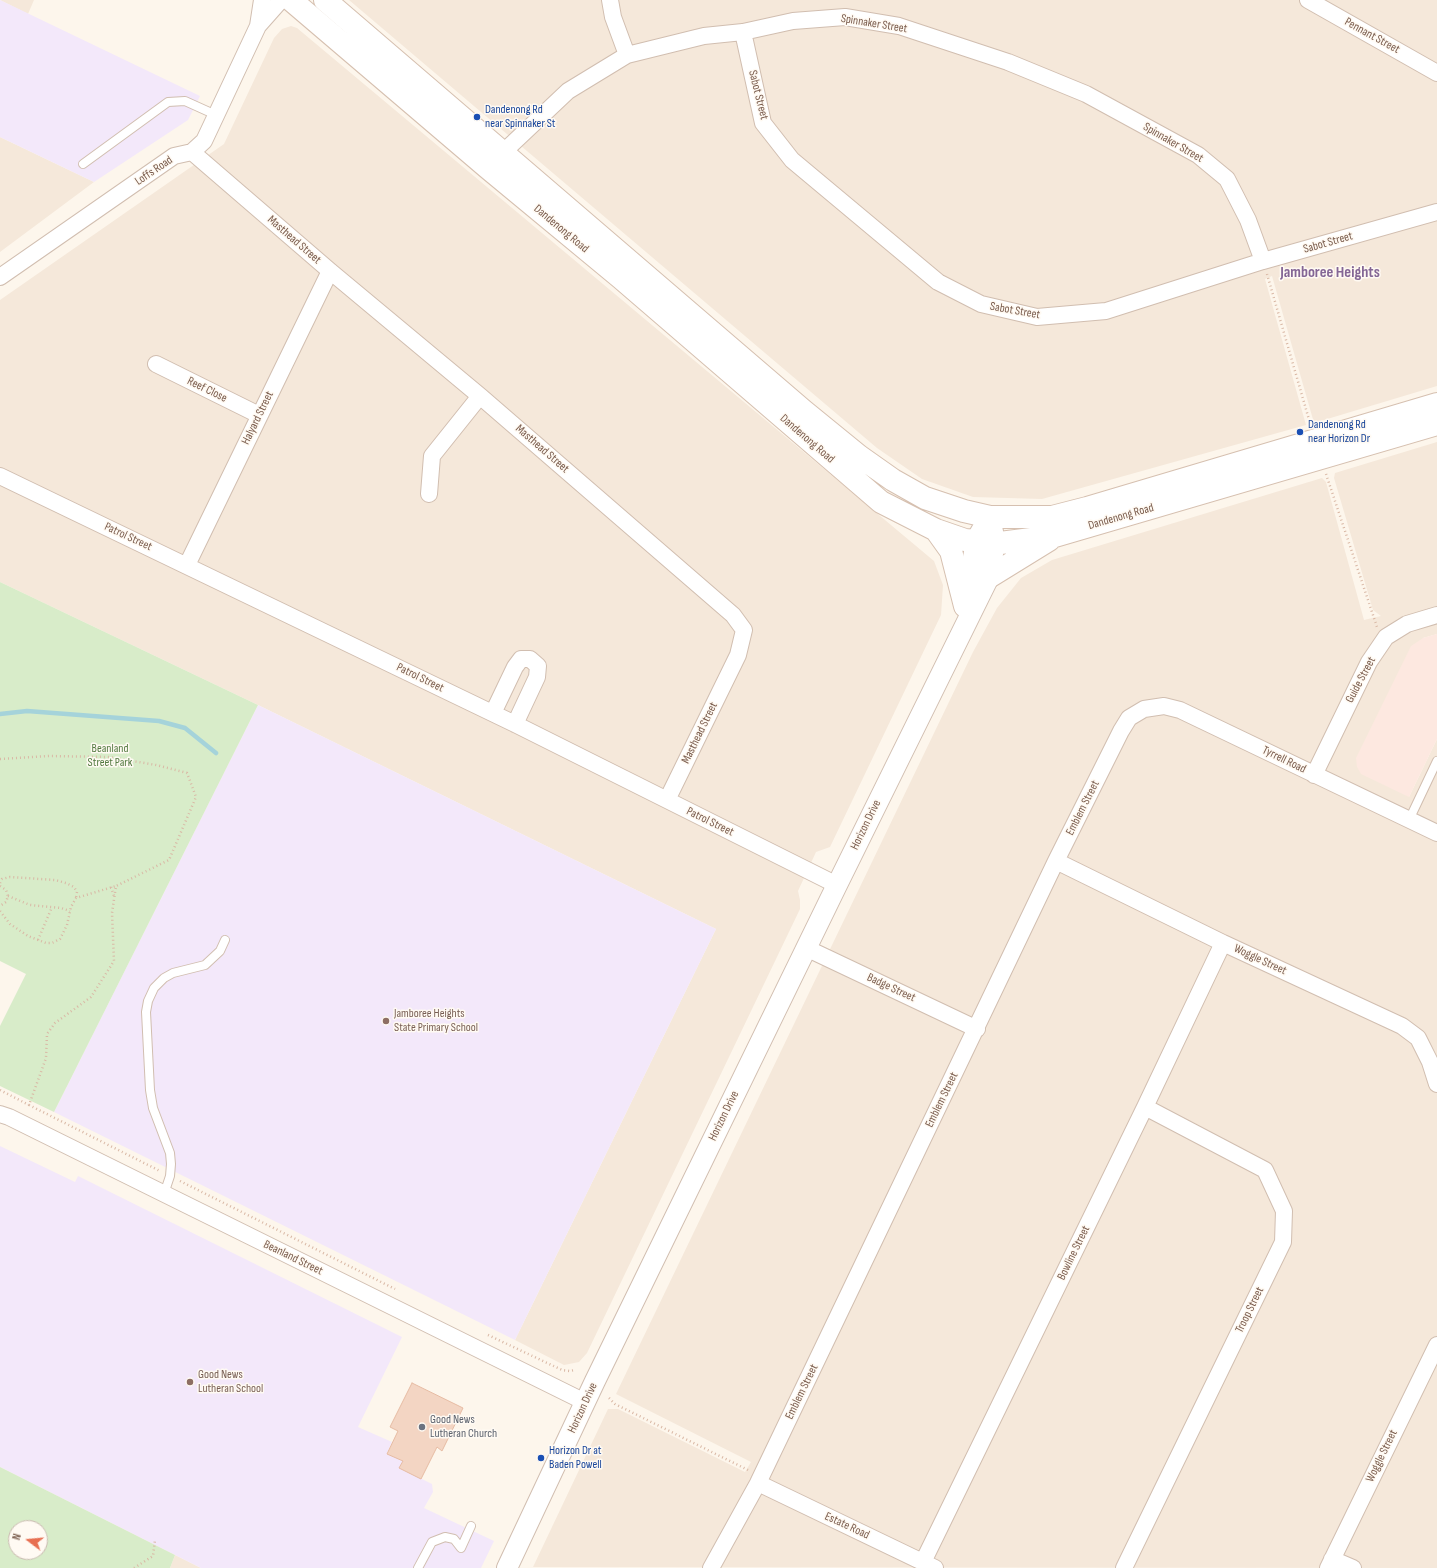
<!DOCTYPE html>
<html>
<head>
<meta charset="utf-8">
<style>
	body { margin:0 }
	#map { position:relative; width:1437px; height:1568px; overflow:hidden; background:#fdf6ec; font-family:"Sofia Sans Condensed",sans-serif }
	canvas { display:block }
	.north { position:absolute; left:8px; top:1520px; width:40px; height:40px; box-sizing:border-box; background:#fffaf3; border:1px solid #cabbb1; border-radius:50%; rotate:286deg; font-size:11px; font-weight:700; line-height:16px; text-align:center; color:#7a5c4d }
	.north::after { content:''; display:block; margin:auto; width:14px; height:18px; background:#e76f51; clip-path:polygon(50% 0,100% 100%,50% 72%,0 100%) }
</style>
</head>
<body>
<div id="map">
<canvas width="1437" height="1568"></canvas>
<div class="north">N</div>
</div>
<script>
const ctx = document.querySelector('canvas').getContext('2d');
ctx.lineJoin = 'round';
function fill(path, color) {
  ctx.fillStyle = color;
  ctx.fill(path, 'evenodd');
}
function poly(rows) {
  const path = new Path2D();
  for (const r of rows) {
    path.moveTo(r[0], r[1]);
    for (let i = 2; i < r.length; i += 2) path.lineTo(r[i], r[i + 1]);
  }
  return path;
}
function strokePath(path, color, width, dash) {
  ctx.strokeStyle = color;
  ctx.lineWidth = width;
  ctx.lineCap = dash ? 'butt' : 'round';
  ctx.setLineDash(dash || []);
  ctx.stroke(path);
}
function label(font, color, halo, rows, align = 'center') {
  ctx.font = font + ' "Sofia Sans Condensed",sans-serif';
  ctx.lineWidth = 3;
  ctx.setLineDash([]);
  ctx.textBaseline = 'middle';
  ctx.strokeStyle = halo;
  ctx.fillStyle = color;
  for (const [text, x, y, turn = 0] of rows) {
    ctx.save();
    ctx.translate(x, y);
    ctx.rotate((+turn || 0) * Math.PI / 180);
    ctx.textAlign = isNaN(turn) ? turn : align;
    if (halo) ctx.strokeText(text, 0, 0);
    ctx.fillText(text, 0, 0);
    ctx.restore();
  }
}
fill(poly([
	[0,0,34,0,28,14],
	[349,0,1437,0,1437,386,1314,423,1272,276,1265,279,1306,425,1042,499,973,497,922,479,877,448],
	[291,26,297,28,934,561,943,585,941,615,830,847,816,852,798,891,800,900,800,909,587,1353,579,1362,564,1365,515,1340,716,929,258,705,0,582,0,300,224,144,274,38,282,29],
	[0,137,94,182,0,252],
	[1437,442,1437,634,1423,638,1409,797,1437,739,1437,1568,533,1567,608,1409,618,1409,745,1472,751,1462,616,1394,973,652,997,608,1021,578,1052,560,1322,478,1326,482,1364,620,1381,616,1373,610,1334,478,1335,473],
	[175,1555,201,1568,170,1568]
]), '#f5e8da');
fill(poly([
	[1437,634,1437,739,1409,797,1361,774,1357,767,1356,758,1411,646,1423,638]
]), '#fde8e0');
fill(poly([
	[0,0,200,96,188,120,94,182,0,137],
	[258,705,716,929,515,1340,54,1112],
	[0,1146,75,1182,78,1176,402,1337,358,1427,392,1442,387,1453,403,1461,400,1468,432,1484,433,1492,424,1508,494,1541,481,1568,201,1568,0,1467]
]), '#f3e8fa');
fill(poly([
	[0,582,258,705,54,1112,0,1086,0,1026,26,974,0,961],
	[0,1467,175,1555,170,1568,0,1568],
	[16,1528,40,1528,40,1552,16,1552]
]), '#d8ecc9');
strokePath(poly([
	[0,714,27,711,159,721,185,728,216,753]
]), '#a5d3da', 4.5);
const building = poly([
	[412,1383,463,1408,442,1451,437,1447,421,1479,399,1468,403,1461,387,1454,398,1431,390,1427,412,1383]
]);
fill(building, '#f3d5c3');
strokePath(building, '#e6bba3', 1);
const service = poly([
	[83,164,168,102,185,101,216,115],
	[1409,820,1437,761],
	[164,1194,170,1176,171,1164,170,1153,153,1108,150,1090,146,1012,148,1001,154,988,164,978,173,973,205,965,220,951,225,940],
	[418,1568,432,1542,445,1537,454,1539,461,1548,471,1526]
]);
const minor = poly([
	[610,0,613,17,627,55],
	[1308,0,1437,73],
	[258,26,262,0],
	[743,32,763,123,792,160,938,282,981,304,1037,317,1106,311,1263,261,1437,212],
	[192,152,330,271,480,396,733,615,744,630,738,655,667,800],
	[495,160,568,91,627,55,704,36,743,32,793,21,845,17,899,26,1008,62,1086,94,1198,155,1227,179,1248,220,1263,261],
	[0,277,174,156,192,152,204,141,258,26,281,0],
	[156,364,259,415],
	[0,476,515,724,837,885],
	[429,494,432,456,480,396],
	[187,565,330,271],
	[493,713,515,667,521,659,530,659,538,666,537,677,515,724],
	[1314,775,1369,662,1386,637,1407,624,1437,615],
	[1056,861,1223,943,1402,1026,1418,1038,1430,1062,1437,1084],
	[806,948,977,1029],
	[0,1114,9,1117,585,1402],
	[758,1483,935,1568],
	[1332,1559,1353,1568],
	[923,1562,1145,1107,1223,943],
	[711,1568,758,1483,1056,861,1121,731,1129,718,1144,709,1164,706,1180,710,1437,833],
	[1124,1568,1283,1242,1284,1211,1265,1170,1145,1107],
	[1328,1568,1437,1345]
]);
const tertiary = poly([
	[965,607,976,540,984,526],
	[507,1568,595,1381,837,885,989,577,995,542,990,517]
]);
const secondary = poly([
	[291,0,488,168,621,278,881,502,936,530,965,540,1000,543,1055,536,1437,424],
	[325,0,805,412,859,456,893,480,925,498,964,511,990,517,1052,517,1087,508,1437,404],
	[936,530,951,551,965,606],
	[989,577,1049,540]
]);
strokePath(service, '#d1beb0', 10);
strokePath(minor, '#d1beb0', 18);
strokePath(tertiary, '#d1beb0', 22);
strokePath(secondary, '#d6c0b0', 24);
strokePath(poly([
	[1267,274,1310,423],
	[1326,474,1377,627],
	[0,759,49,756,109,757,156,765,187,773,196,797,169,860,116,886,112,913,114,961,91,997,55,1023,47,1034,46,1058,29,1105,160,1171],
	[0,883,2,879,10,877,55,880,66,883,74,887,77,892,76,898],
	[0,886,6,890,8,896,6,902,0,906],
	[111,887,114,896],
	[8,896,30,905,61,908,70,911],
	[0,911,10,924,28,936,46,943,52,943,60,939,67,925,71,907,76,898,116,886],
	[38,940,52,907],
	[0,1090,29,1105],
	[180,1181,395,1289],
	[488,1335,562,1370,570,1371,575,1370],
	[609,1398,615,1404,748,1470],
	[134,1568,153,1556,155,1540]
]), '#d9b8a5', 2.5, [1, 3]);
strokePath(service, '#fff', 8);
strokePath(minor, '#fff', 16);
strokePath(tertiary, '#fff', 20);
strokePath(secondary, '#fff', 22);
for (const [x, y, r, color] of [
	[477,117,4,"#1a4fb4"],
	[1300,432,4,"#1a4fb4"],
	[386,1021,4,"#8d6e63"],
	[190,1382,4,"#8d6e63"],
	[422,1427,4,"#6b7280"],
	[541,1458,4,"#1a4fb4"]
]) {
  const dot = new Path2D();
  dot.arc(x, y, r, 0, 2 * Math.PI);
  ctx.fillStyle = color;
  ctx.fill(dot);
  strokePath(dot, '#fffaf3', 1.5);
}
label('12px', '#7a5c4d', '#fffaf3', [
	["Spinnaker Street",874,24,9],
	["Pennant Street",1372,36,29],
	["Sabot Street",758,95,76],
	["Spinnaker Street",1173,143,30],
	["Loffs Road",154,171,-34],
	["Dandenong Road",561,229,40],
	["Masthead Street",294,240,41],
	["Sabot Street",1328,243,-16],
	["Sabot Street",1015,311,10],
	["Reef Close",207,390,26],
	["Halyard Street",258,418,-64],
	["Dandenong Road",807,439,41],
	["Masthead Street",542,449,41],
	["Dandenong Road",1121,517,-16],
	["Patrol Street",128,537,25],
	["Patrol Street",420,678,26],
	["Guide Street",1361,680,-62],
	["Masthead Street",700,733,-64],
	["Tyrrell Road",1284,760,26],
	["Emblem Street",1083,808,-63],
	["Patrol Street",710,822,26],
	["Horizon Drive",866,825,-64],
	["Woggle Street",1260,960,25],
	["Badge Street",891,988,25],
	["Emblem Street",942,1100,-64],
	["Horizon Drive",724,1116,-64],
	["Bowline Street",1074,1253,-64],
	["Beanland Street",293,1258,26],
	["Troop Street",1250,1310,-64],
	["Emblem Street",802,1392,-64],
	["Horizon Drive",583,1408,-65],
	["Woggle Street",1382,1456,-64],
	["Estate Road",847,1526,25]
]);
label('12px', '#164399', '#fffaf3', [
	["Dandenong Rd",485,110],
	["near Spinnaker St",485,124],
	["Dandenong Rd",1308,425],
	["near Horizon Dr",1308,439],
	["Horizon Dr at",549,1451],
	["Baden Powell",549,1465]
], 'left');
label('12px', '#537a41', '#fffaf3', [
	["Beanland",110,749],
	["Street Park",110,763]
]);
label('12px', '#785e54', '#fffaf3', [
	["Jamboree Heights",394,1014],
	["State Primary School",394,1028],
	["Good News",198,1375],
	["Lutheran School",198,1389]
], 'left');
label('12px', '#5b616d', '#fffaf3', [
	["Good News",430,1420],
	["Lutheran Church",430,1434]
], 'left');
label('bold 16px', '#846695', '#fffaf3', [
	["Jamboree Heights",1330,273]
]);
</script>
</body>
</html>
